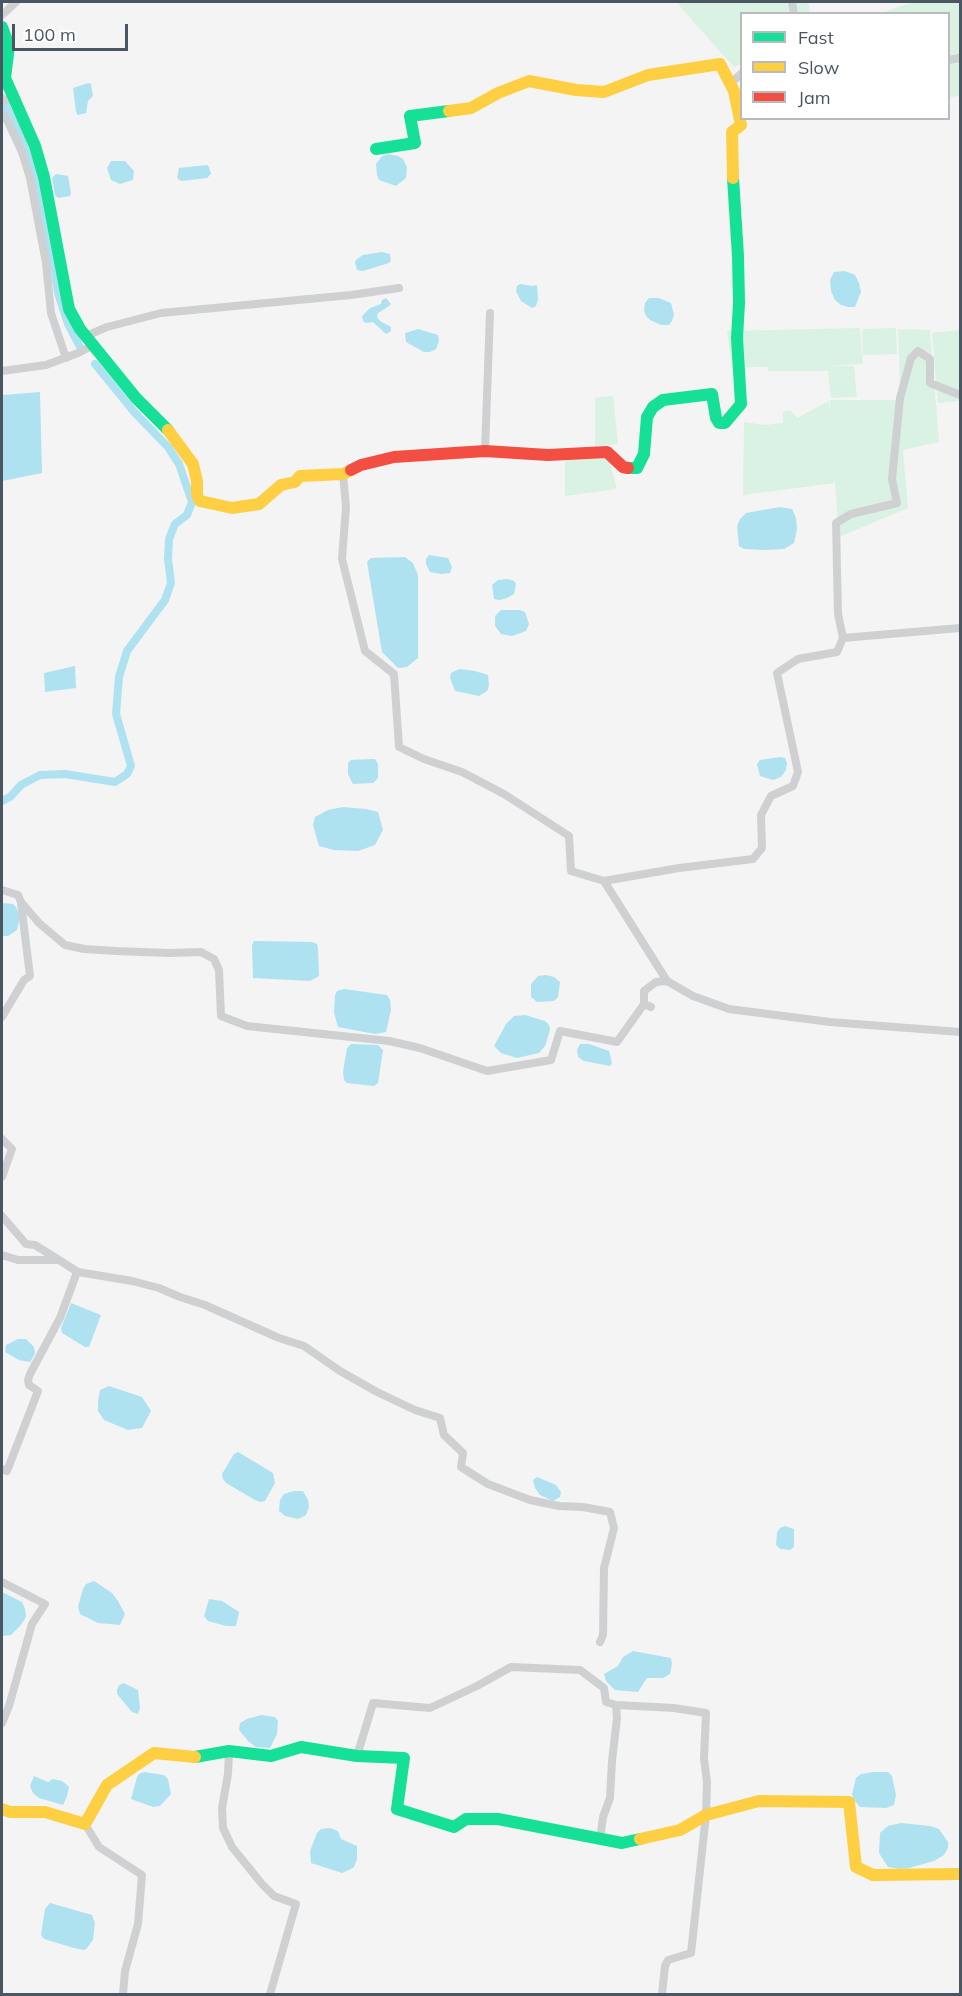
<!DOCTYPE html>
<html>
<head>
<meta charset="utf-8">
<style>
	body { margin:0 }
	#map { position:relative; width:962px; height:1996px; overflow:hidden; background:#f4f4f4; font-family:Mulish,sans-serif }
	canvas { display:block }
	.frame { position:absolute; inset:0; border:3px solid #4a5661; pointer-events:none }
	.legend { position:absolute; left:740px; top:12px; width:210px; height:108px; box-sizing:border-box; background:#fff; border:2px solid #b7bbc0; margin:0; padding:8px 10px; list-style:none; font-size:18px; color:#4a5661 }
	.legend li { display:flex; align-items:center; gap:12px; height:30px }
	.legend b { width:30px; border:2px solid #b7bbc0 }
	.scale { position:absolute; left:12px; top:24px; width:116px; height:27px; box-sizing:border-box; border:3px solid #4a5661; border-top:0; padding-left:8px; font-size:18px; line-height:21px; white-space:nowrap; color:#4a5661; -webkit-text-stroke:4px #fff; paint-order:stroke }
</style>
</head>
<body>
<div id="map">
<canvas width="962" height="1996"></canvas>
<div class="frame"></div>
<ul class="legend">
<li><b style="height:8px;background:#16e098"></b>Fast</li>
<li><b style="height:8px;background:#ffcf43"></b>Slow</li>
<li><b style="height:8px;background:#f24e42"></b>Jam</li>
</ul>
<div class="scale">100 m</div>
</div>
<script>
const ctx = document.querySelector('canvas').getContext('2d');
ctx.lineJoin = 'round';
function fill(path, color) {
  ctx.fillStyle = color;
  ctx.fill(path, 'evenodd');
}
function poly(rows) {
  const path = new Path2D();
  for (const r of rows) {
    path.moveTo(r[0], r[1]);
    for (let i = 2; i < r.length; i += 2) path.lineTo(r[i], r[i + 1]);
  }
  return path;
}
function strokePath(path, color, width, dash) {
  ctx.strokeStyle = color;
  ctx.lineWidth = width;
  ctx.lineCap = dash ? 'butt' : 'round';
  ctx.setLineDash(dash || []);
  ctx.stroke(path);
}
fill(poly([
	[677,2,808,2,810,13,742,14,741,64,734,67,682,9],
	[913,2,960,2,960,96,949,97,948,14,878,14],
	[860,328,863,364,828,366,854,366,857,397,831,398,828,371,768,371,767,367,732,367,727,331],
	[896,328,897,354,863,355,862,329],
	[898,329,930,330,939,442,903,450,908,508,839,537,835,483,743,495,744,422,765,425,783,423,783,412,790,410,797,418,829,401,830,414,830,400,900,400,901,415],
	[960,330,960,401,938,403,932,333],
	[613,396,618,444,595,447,595,398],
	[608,456,617,489,565,496,565,457]
]), '#d9f2e3');
fill(poly([
	[88,83,91,84,93,96,88,101,86,113,78,115,76,112,73,88],
	[388,154,398,156,403,159,407,167,406,178,396,186,379,180,377,175,376,164,382,156],
	[111,161,125,161,134,171,133,180,120,184,111,180,107,168],
	[207,165,209,167,211,174,207,178,181,181,177,178,179,168],
	[56,174,68,176,71,193,70,196,58,198,55,195,52,178],
	[382,252,390,254,391,261,389,263,363,271,357,270,355,262,357,259,363,255],
	[845,271,855,275,859,283,861,292,855,307,848,307,841,305,835,300,831,291,830,280,834,272],
	[520,284,532,286,537,285,538,299,536,306,532,308,521,301,516,291,517,286],
	[386,298,391,304,389,306,378,313,377,317,380,321,391,327,391,331,386,334,373,322,366,323,363,321,362,316,370,308,381,304,382,300],
	[649,298,659,298,671,303,674,315,672,321,669,325,661,325,650,320,646,316,644,310,645,303],
	[418,329,438,335,439,341,436,349,430,352,424,352,406,342,405,333],
	[40,392,42,473,2,481,2,395],
	[780,507,792,509,796,518,797,529,794,543,784,549,766,550,744,549,739,546,737,526,740,519,746,513],
	[429,555,448,558,452,567,450,573,441,574,430,572,426,564,426,559],
	[405,557,413,563,418,575,418,658,407,667,398,668,382,652,367,562,371,558],
	[508,579,514,581,516,584,514,594,507,598,500,600,494,599,492,585,498,580],
	[501,610,520,610,525,612,529,624,526,631,512,636,501,634,495,626,495,616],
	[75,666,76,688,45,692,44,673],
	[459,669,475,671,488,675,489,686,487,691,479,696,455,691,450,678,451,673],
	[780,757,785,758,787,763,786,770,781,777,773,780,760,776,757,764,760,760],
	[371,759,375,759,378,764,378,778,373,783,353,784,348,774,348,763,351,760],
	[343,807,366,809,378,812,383,830,375,845,358,851,334,850,319,846,313,825,315,817,328,810],
	[2,903,13,904,16,907,20,917,17,930,8,936,2,936],
	[254,941,312,942,317,944,318,948,319,976,310,981,253,978,252,945],
	[546,975,554,977,560,982,558,997,554,1001,537,1002,531,997,531,984,538,976],
	[344,989,387,995,390,1000,391,1010,386,1032,375,1034,338,1027,334,1013,335,995,337,991],
	[525,1015,545,1021,549,1025,550,1030,545,1046,539,1053,517,1058,501,1053,494,1046,506,1024,514,1016],
	[351,1044,378,1045,383,1050,378,1083,374,1086,347,1083,344,1080,343,1072,347,1048],
	[580,1044,589,1044,609,1051,612,1063,610,1066,584,1061,578,1057,577,1050],
	[71,1303,101,1315,89,1347,85,1347,62,1333,61,1328],
	[18,1339,26,1339,34,1347,35,1354,30,1362,19,1360,5,1352,6,1345],
	[109,1386,142,1397,151,1411,142,1428,128,1430,104,1420,98,1411,98,1401,100,1390],
	[238,1452,273,1473,275,1483,265,1501,260,1502,255,1500,226,1483,223,1479,222,1474,234,1454],
	[537,1477,556,1485,561,1492,560,1497,553,1501,540,1495,535,1488,533,1480],
	[294,1491,303,1491,308,1500,309,1507,306,1515,298,1519,285,1516,279,1511,280,1500,284,1494],
	[785,1526,794,1529,794,1547,790,1550,780,1549,776,1545,777,1532,780,1528],
	[94,1581,112,1593,118,1601,125,1614,120,1625,98,1623,80,1614,78,1607,83,1589,86,1584],
	[2,1592,22,1602,25,1609,26,1617,20,1626,11,1635,2,1636],
	[209,1599,222,1601,239,1612,236,1626,226,1626,208,1621,204,1616],
	[633,1651,671,1658,672,1664,670,1674,663,1678,647,1678,638,1692,615,1690,606,1681,604,1674,618,1666,623,1657],
	[124,1683,138,1690,140,1708,138,1714,132,1712,117,1694,117,1690,119,1685],
	[261,1715,275,1717,278,1721,277,1734,270,1748,256,1747,249,1742,239,1730,240,1723,247,1719],
	[144,1772,164,1775,168,1779,171,1794,160,1806,153,1807,131,1799,137,1777,139,1774],
	[874,1772,888,1772,892,1776,896,1795,894,1805,886,1808,860,1807,854,1800,852,1794,856,1778,861,1774],
	[34,1776,48,1782,53,1779,62,1781,67,1785,69,1787,67,1796,63,1805,39,1798,33,1793,30,1786],
	[901,1823,930,1826,939,1829,948,1842,948,1848,944,1855,934,1861,909,1868,900,1869,888,1867,879,1853,880,1833,888,1826],
	[330,1828,338,1831,341,1839,357,1846,357,1859,354,1867,349,1870,342,1873,311,1863,310,1851,317,1833,321,1829],
	[50,1903,92,1915,95,1923,93,1940,87,1948,84,1950,74,1948,44,1939,41,1935,45,1909]
]), '#aee2f0');
strokePath(poly([
	[2,98,19,133,36,178,51,249,58,293,68,324,80,347],
	[2,801,10,797,21,785,40,775,65,774,115,782,127,774,131,766,116,714,119,677,127,651,165,600,171,583,168,559,169,539,175,524,187,515,192,502,179,464,168,447,135,413,95,364]
]), '#aee2f0', 8);
strokePath(poly([
	[792,2,794,14],
	[2,15,16,2],
	[948,60,960,58],
	[730,84,742,73],
	[2,101,14,98],
	[2,113,8,122,22,152,30,178,46,263,51,313,66,358],
	[86,336,107,327,161,313,351,295,399,288],
	[2,371,46,365,78,353,94,345],
	[960,395,930,383,930,359,918,351,911,358,900,398,892,479,897,503,851,514,836,523,838,614,843,638,960,628],
	[485,451,490,313],
	[343,474,346,507,342,559,365,651,394,674,399,747,424,759,462,772,504,794,569,836,571,871,604,881,667,981,693,996,729,1009,830,1022,960,1032],
	[604,881,679,868,753,859,762,848,761,815,771,796,793,786,798,772,777,673,798,659,837,652,843,638],
	[2,890,18,895,21,902,39,923,65,945,84,949,116,951,169,953,201,952,214,959,219,970,221,1016,247,1026,389,1041,420,1048,487,1071,551,1060,560,1031,617,1042,644,1004],
	[651,1007,644,1004,644,991,656,982,667,981],
	[2,1017,24,980,30,976,21,903],
	[2,1139,12,1149,2,1177],
	[2,1216,26,1244,35,1245,78,1272,132,1281,159,1288,180,1297,205,1305,279,1338,304,1346,340,1371,377,1392,415,1410,440,1418,444,1435,463,1453,461,1467,488,1484,530,1500,559,1506,583,1507,610,1512,614,1528,604,1568,603,1635,600,1642],
	[2,1255,18,1260,57,1260],
	[2,1469,7,1471,38,1391,29,1385,28,1380,30,1374,60,1318,77,1272],
	[2,1582,45,1604,32,1624,9,1706,2,1723],
	[229,1751,228,1774,222,1808,223,1828,232,1847,262,1884,274,1896,296,1904,270,1994],
	[357,1756,373,1703,430,1708,477,1686,511,1667,580,1670,604,1688,606,1702,616,1705,674,1708,706,1713,704,1759,707,1782,706,1815,691,1953,668,1960,665,1966,662,1994],
	[85,1824,99,1847,142,1875,138,1924,125,1971,123,1994],
	[600,1839,603,1817,610,1798,612,1761,617,1718,616,1705]
]), '#ced0d2', 8);
strokePath(poly([
	[2,27,9,46,5,78,35,146,44,177,69,309,80,329,136,398,168,430],
	[376,149,415,143,410,116,449,111],
	[628,468,637,468,644,454,647,417,653,407,663,400,712,394,716,418,719,423,725,423,741,404,737,338,739,303,738,256,733,178],
	[195,1757,229,1751,271,1756,301,1747,357,1756,404,1758,397,1809,454,1827,466,1819,498,1819,622,1843,640,1839]
]), '#16e098', 12);
strokePath(poly([
	[449,111,471,108,498,93,529,81,576,90,604,92,648,75,720,64,734,91,741,125,732,132,733,178],
	[168,430,193,464,197,481,197,495,200,501,232,508,259,504,281,485,295,482,300,476,343,474,351,470],
	[2,1809,10,1812,45,1812,85,1824,107,1785,154,1753,195,1757],
	[640,1839,680,1830,706,1815,759,1801,849,1802,856,1867,873,1875,960,1874]
]), '#ffcf43', 12);
strokePath(poly([
	[351,470,361,465,394,457,485,451,548,455,607,452,623,467,628,468]
]), '#f24e42', 12);
</script>
</body>
</html>
